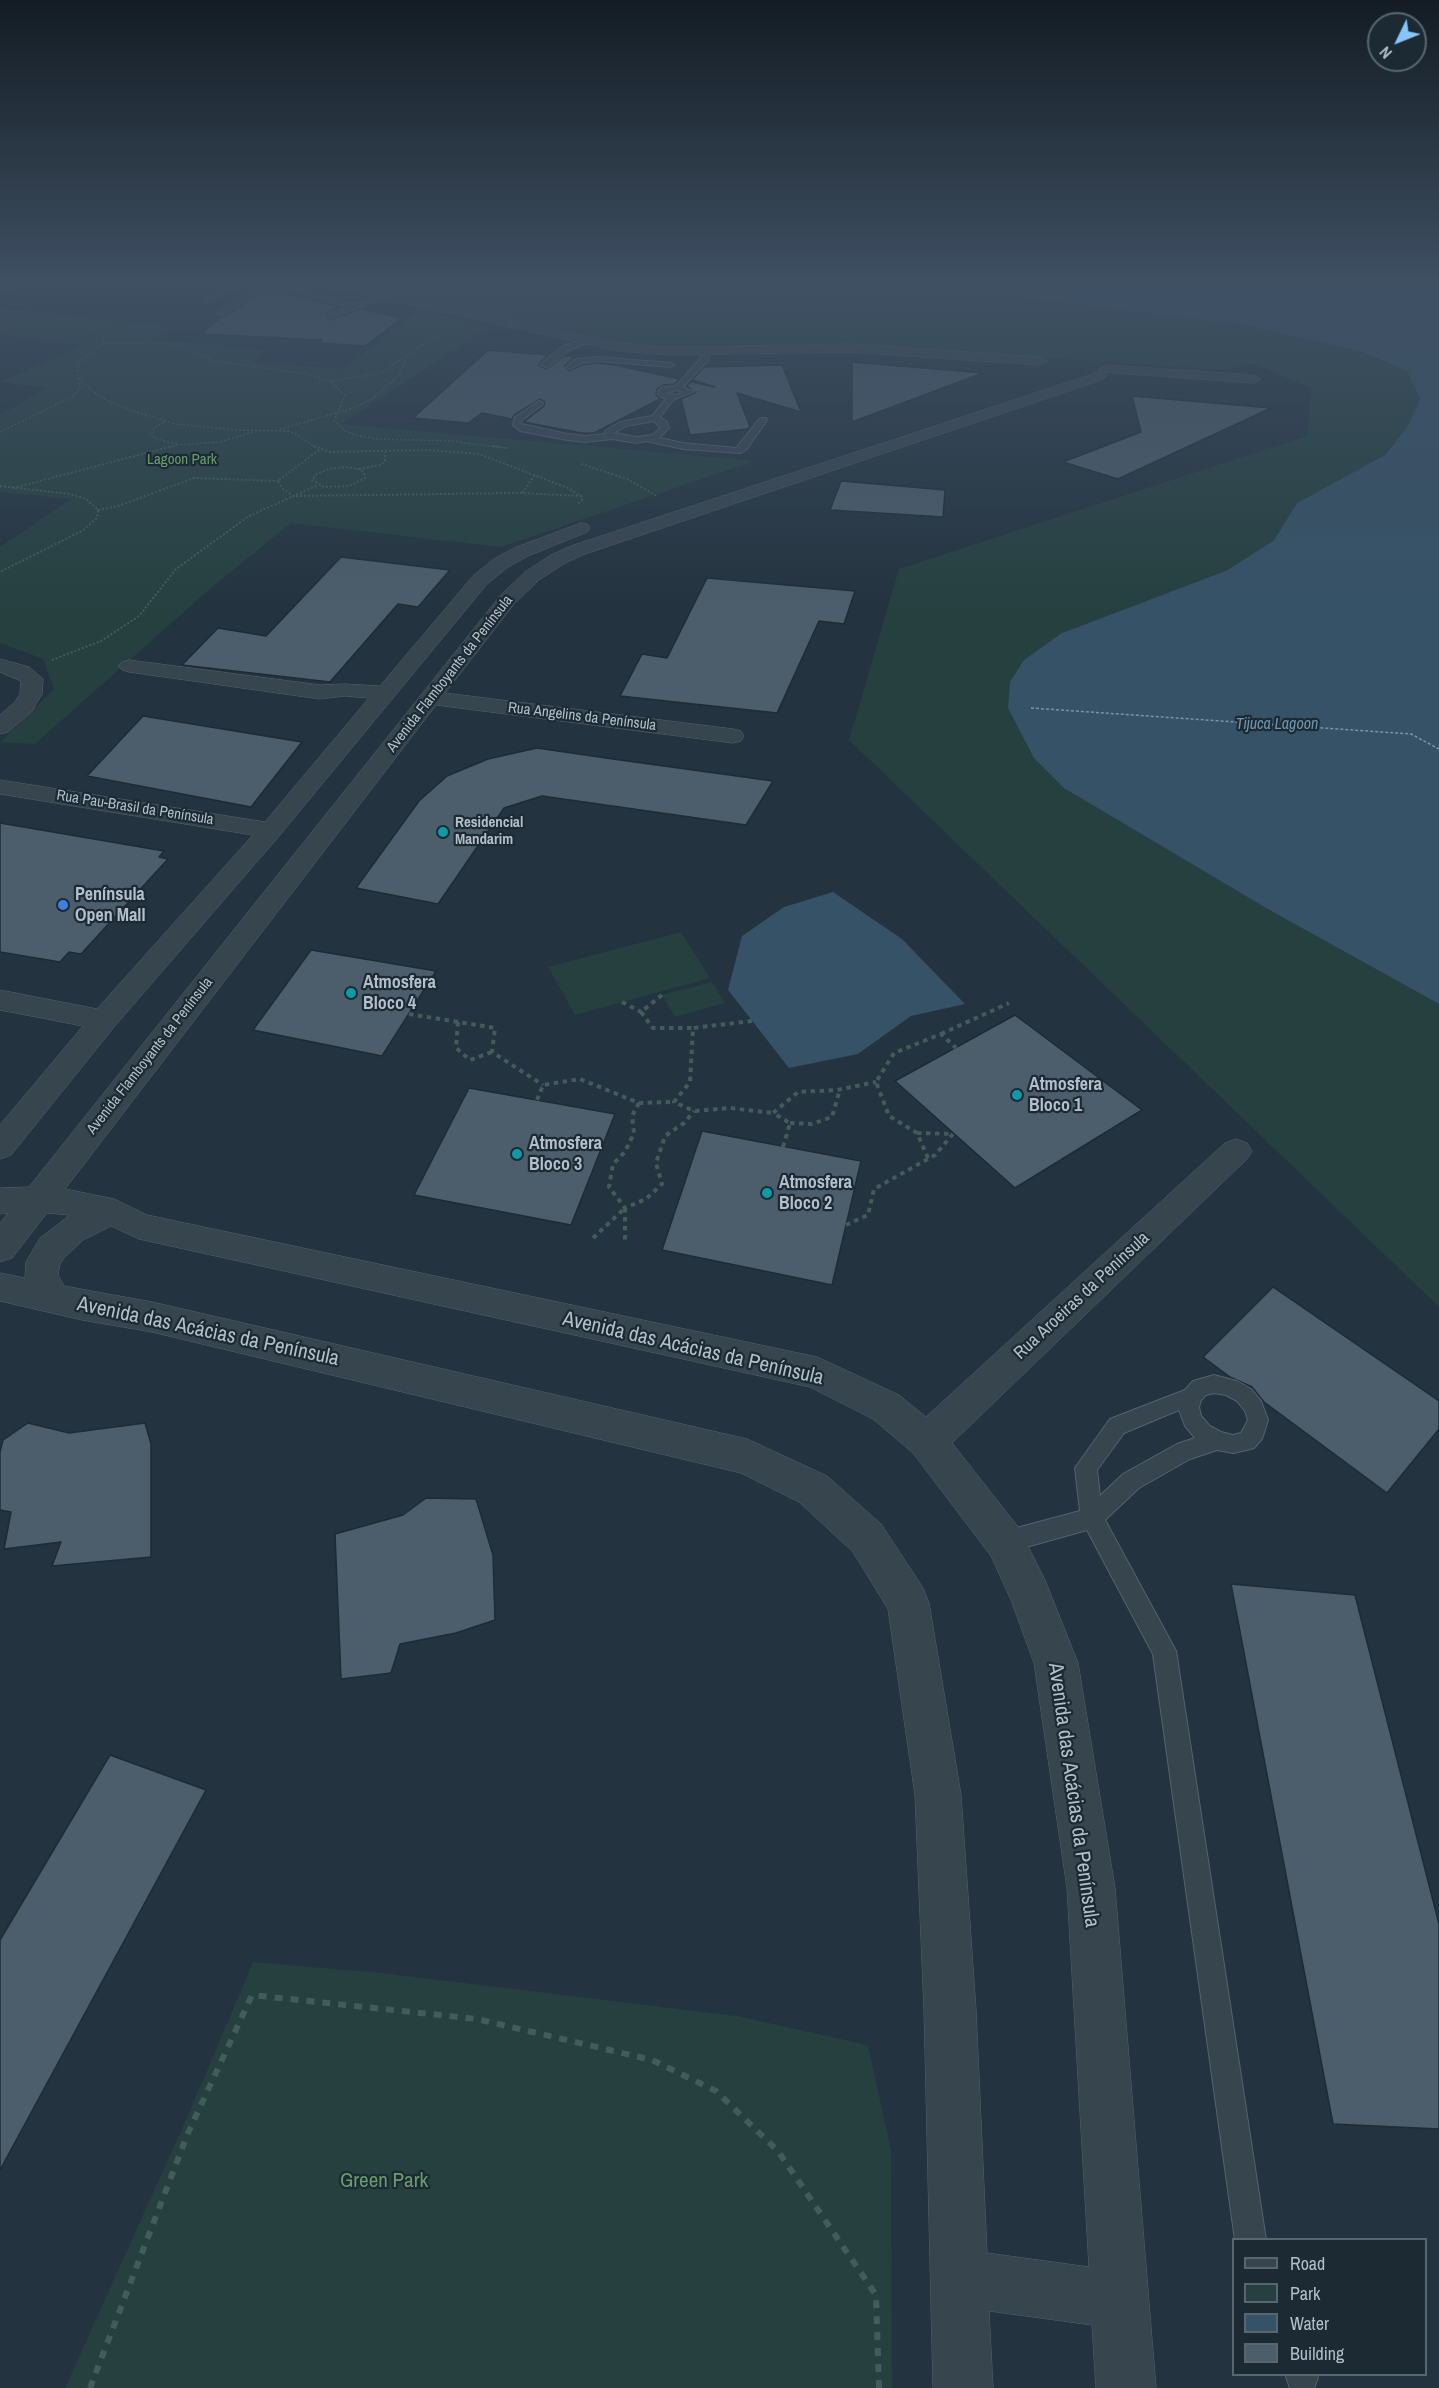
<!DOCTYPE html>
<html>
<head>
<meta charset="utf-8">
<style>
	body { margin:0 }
	#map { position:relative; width:1439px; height:2388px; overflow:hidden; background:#23333f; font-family:"Archivo Narrow",sans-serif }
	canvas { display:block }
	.legend { position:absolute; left:1232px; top:2238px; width:195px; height:138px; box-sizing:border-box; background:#1c2a34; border:2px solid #586670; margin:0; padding:8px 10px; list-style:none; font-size:18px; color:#b3bfca }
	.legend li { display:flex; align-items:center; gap:12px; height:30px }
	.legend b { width:30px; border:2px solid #586670 }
	.north { position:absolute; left:1367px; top:12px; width:60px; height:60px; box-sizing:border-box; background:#1c2a34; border:2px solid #586670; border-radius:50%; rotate:227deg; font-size:16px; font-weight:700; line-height:24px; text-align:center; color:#b3bfca }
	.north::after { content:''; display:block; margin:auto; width:21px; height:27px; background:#86c5fc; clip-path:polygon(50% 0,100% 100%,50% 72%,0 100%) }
</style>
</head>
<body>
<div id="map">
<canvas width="1439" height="2388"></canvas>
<ul class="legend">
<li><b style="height:8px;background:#37454f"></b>Road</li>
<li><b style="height:16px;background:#25403f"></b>Park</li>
<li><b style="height:16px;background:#365267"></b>Water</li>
<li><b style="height:16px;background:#4c5d6b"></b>Building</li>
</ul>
<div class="north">N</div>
</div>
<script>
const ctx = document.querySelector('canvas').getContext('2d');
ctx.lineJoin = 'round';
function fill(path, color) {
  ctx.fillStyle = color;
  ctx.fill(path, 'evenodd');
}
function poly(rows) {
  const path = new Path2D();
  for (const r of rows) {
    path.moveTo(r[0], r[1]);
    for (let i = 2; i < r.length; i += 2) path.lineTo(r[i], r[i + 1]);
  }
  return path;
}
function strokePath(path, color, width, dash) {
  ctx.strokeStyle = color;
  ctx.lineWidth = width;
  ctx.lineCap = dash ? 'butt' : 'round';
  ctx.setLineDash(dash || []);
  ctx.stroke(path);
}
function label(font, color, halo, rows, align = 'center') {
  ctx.font = font + ' "Archivo Narrow",sans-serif';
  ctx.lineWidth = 4.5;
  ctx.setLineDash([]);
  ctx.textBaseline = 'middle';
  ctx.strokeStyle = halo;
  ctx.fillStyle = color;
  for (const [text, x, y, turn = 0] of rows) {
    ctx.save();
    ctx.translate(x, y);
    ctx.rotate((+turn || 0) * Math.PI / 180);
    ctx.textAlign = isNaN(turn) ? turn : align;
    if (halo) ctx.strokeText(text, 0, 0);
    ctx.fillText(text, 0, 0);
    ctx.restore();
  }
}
fill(poly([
	[342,282,862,282,899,290,999,295,1240,324,1362,352,1407,371,1420,399,1408,426,1385,455,1297,503,1274,540,1228,570,1062,633,1273,912,1439,1004,1439,1307,849,740,899,569,1307,436,1311,388,1252,363,1227,370,824,343,624,343],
	[0,308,173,327,156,339,266,350,252,362,343,369,420,310,491,326,341,424,755,461,501,547,291,523,212,587,35,744,0,742,54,689,43,659,0,643,0,547,71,499,0,492,0,415,47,388,0,382,83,345,0,335],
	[681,932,710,978,575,1015,548,967],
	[712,982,725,1003,675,1017,662,995],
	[253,1962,382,1973,737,2016,868,2045,891,2150,892,2388,65,2388,189,2113]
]), '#25403f');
fill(poly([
	[862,282,1439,282,1439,1004,1273,912,1064,788,1034,758,1008,708,1010,682,1024,660,1062,633,1228,570,1274,540,1297,503,1385,455,1408,426,1420,399,1407,371,1362,352,1240,324,999,295,899,290],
	[833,892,902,939,965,1004,911,1016,858,1054,789,1068,728,990,742,936,784,907]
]), '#365267');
strokePath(poly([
	[1031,708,1411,734,1439,749]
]), '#7296ae', 1.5, [3, 2]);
const building = poly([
	[279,292,340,307,325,313,329,320,361,309,402,318,365,346,317,343,322,340,201,334,221,317,224,317,259,295,279,292],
	[488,350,548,355,538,365,546,369,564,356,575,357,564,366,569,371,582,365,598,363,615,365,679,379,675,384,663,385,657,389,656,395,660,399,594,433,582,433,524,422,544,406,545,402,540,399,514,415,512,419,482,413,468,423,413,418,488,350],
	[852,362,983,373,852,422,852,362],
	[782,365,801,412,737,393,750,427,748,429,690,435,681,399,695,393,687,386,691,382,715,387,692,380,704,367,782,365],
	[1132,396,1271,408,1118,479,1063,462,1141,432,1132,396],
	[841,481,945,490,943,517,830,510,841,481],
	[341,557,450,570,418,607,398,604,330,682,182,665,218,628,266,636,341,557],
	[707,578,855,591,844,624,819,621,777,713,620,696,642,654,667,658,707,578],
	[143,716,302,742,251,807,87,776,143,716],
	[537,748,613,759,773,781,746,825,542,796,504,808,438,904,356,888,419,801,447,776,488,759,537,748],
	[0,823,164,851,159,857,168,859,81,954,69,952,60,962,0,952,0,823],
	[311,950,436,971,382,1056,253,1030,311,950],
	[1015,1015,1142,1110,1015,1188,895,1081,1015,1015],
	[469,1088,615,1114,571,1225,414,1195,469,1088],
	[702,1131,861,1161,832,1285,662,1250,702,1131],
	[1273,1287,1439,1401,1439,1429,1387,1493,1264,1402,1252,1387,1230,1377,1203,1357,1273,1287],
	[28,1423,69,1433,145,1423,151,1444,151,1557,52,1566,61,1542,4,1549,11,1512,0,1510,0,1452,3,1440,28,1423],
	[426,1498,476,1499,493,1555,495,1620,456,1633,400,1644,391,1673,341,1679,335,1534,403,1515,426,1498],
	[1231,1584,1355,1595,1439,1924,1439,2129,1333,2124,1231,1584],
	[110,1755,206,1790,0,2170,0,1940,110,1755]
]);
fill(building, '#4c5d6b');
strokePath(building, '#1e2c36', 1.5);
const service = poly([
	[236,282,244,282,207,303,201,302,236,282],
	[279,286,301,289,355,305,388,294,391,296,330,318,327,314,348,307,300,293,279,290,258,293,223,315,216,313,254,290,279,286],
	[584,339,587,339,587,343,569,350,547,367,540,365,563,346,584,339],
	[706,348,710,350,708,360,683,387,693,392,674,399,660,417,667,422,669,428,659,438,683,443,736,448,760,418,766,418,767,420,747,449,741,453,683,449,646,441,637,443,612,439,585,442,567,440,520,431,513,425,515,417,539,401,543,403,542,405,522,420,521,424,567,434,585,436,605,434,605,431,620,422,652,416,666,399,658,395,658,391,663,387,676,386,700,359,702,350,706,348],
	[677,390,682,392,677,395,666,393,677,390],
	[654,421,661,428,652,435,637,437,614,433,626,426,654,421],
	[598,357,670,363,674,365,670,367,598,361,581,363,570,369,566,367,576,359,598,357],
	[1214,1375,1237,1381,1251,1389,1261,1401,1268,1420,1262,1439,1254,1448,1247,1450,1233,1453,1217,1450,1190,1459,1139,1488,1105,1520,1176,1651,1266,2240,1235,2240,1153,1654,1087,1530,1005,1553,997,1549,994,1542,997,1535,1005,1531,1080,1511,1075,1468,1110,1419,1185,1390,1193,1381,1214,1375],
	[1214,1393,1226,1395,1237,1401,1245,1411,1248,1420,1241,1433,1233,1435,1221,1432,1210,1426,1201,1416,1199,1407,1201,1400,1206,1395,1214,1393],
	[1179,1410,1185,1426,1195,1438,1177,1444,1123,1474,1100,1496,1097,1470,1124,1433,1179,1410],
	[1285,2374,1317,2374,1318,2378,1314,2388,1290,2388,1285,2374]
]);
const minor = poly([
	[6,282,22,282,0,293,0,284,6,282],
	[318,282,340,282,618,343,672,347,850,344,1040,357,1047,361,1040,365,850,352,672,355,618,351,324,286,318,282],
	[1106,365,1254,375,1261,379,1254,383,1101,372,1099,369,1106,365],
	[1099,372,1106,376,1104,379,585,554,565,563,539,580,514,604,445,693,733,729,741,731,744,736,741,741,733,743,436,705,65,1189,114,1199,147,1215,817,1357,899,1395,926,1417,1225,1143,1236,1139,1247,1143,1252,1151,1247,1159,952,1443,1019,1528,1045,1580,1078,1663,1115,1888,1156,2388,1096,2388,1092,2325,989,2311,993,2388,933,2388,924,2010,915,1795,888,1609,853,1552,799,1502,741,1473,152,1332,82,1320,0,1301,0,1273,25,1278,26,1262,40,1238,70,1215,47,1213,12,1258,0,1262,0,1223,8,1213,0,1214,0,1188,29,1187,500,596,525,572,551,555,571,546,1099,372],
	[111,1226,139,1239,810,1387,873,1419,913,1453,991,1556,1011,1600,1034,1663,1067,1888,1089,2267,987,2253,976,2010,961,1795,929,1603,923,1588,881,1524,827,1476,747,1439,152,1302,64,1286,58,1275,60,1264,64,1258,83,1240,111,1226],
	[581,523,587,524,590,528,587,532,528,556,508,567,487,584,280,835,114,1027,11,1155,0,1159,0,1125,83,1026,0,1010,0,990,97,1009,253,835,0,794,0,780,265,822,369,698,345,696,320,699,129,672,122,670,118,666,122,662,129,660,320,685,345,684,380,686,473,576,494,559,514,548,581,523],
	[0,659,29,667,43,679,42,694,32,711,8,732,0,734,0,715,15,702,20,694,21,681,0,672,0,659]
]);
strokePath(service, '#55626d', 2);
strokePath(minor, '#55626d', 1);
strokePath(poly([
	[0,326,81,326,94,328,103,335,103,343,82,360,77,369,80,388,72,397,0,432],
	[103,343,170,344,185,347,213,361,307,374,330,381,345,395,334,421,347,432,360,436,375,439,451,441,505,448],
	[79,379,100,397,124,408,175,424,237,430,287,431,296,434,316,448],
	[331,381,381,373,442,332],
	[164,422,154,428,152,433,154,438,177,444],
	[280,429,354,408,374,398,399,375,406,358],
	[169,448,177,445,220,442,253,432]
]), '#435c5b', 1.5, [2, 2]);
strokePath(poly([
	[314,446,330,452,427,450,479,454,568,488,581,496,582,500,578,504],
	[493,446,507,448],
	[319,450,278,481,282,488,293,496,522,493,581,496],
	[581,464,627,479,657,496],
	[346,467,359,469,364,472,365,478,349,486,324,487,312,480,317,474,329,469,346,467],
	[359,469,381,465,385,461,385,452],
	[0,486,70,494,86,499,98,510,97,518,82,531,0,572],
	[13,488,173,446],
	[522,493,535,475],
	[98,510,118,506,194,478,278,481],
	[52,660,101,641,139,616,176,569,249,516,318,485]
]), '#435c5b', 2, [2, 2]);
strokePath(poly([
	[662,995,641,1012,653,1028,693,1028],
	[622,1002,641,1012],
	[409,1014,495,1028,492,1052,543,1085],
	[752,1021,693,1028,690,1082,674,1102,694,1111,730,1108,773,1113],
	[458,1022,456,1048,470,1060,492,1052],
	[941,1034,1009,1003],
	[537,1100,543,1085,580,1079,639,1103,674,1102],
	[639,1103,632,1116,634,1133,625,1152,613,1164,609,1187,625,1208,646,1199,662,1184,656,1163,665,1136,684,1123,694,1111],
	[790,1123,812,1124,832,1117,840,1089],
	[917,1133,953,1134],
	[783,1147,790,1123,773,1113,798,1092,837,1090,876,1082],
	[928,1158,917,1133,889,1116,876,1082,894,1053,941,1034,956,1048],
	[625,1208,625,1244],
	[846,1225,868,1215,874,1189,935,1155,953,1134],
	[593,1238,625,1208]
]), '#435c5b', 4, [4.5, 4.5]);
strokePath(poly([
	[90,2388,188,2133,252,1995,477,2019,652,2060,716,2091,778,2151,876,2295,879,2388]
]), '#435c5b', 6, [8, 8]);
fill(service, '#37454f');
fill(minor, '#37454f');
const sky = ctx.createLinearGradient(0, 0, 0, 616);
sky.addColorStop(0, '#131c23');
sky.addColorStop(0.46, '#3f5063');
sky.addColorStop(1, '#3f506300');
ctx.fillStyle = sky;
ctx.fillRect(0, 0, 1439, 616);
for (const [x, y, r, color] of [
	[443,832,6,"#0f9aa8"],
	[63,905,6,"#3f7fe0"],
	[351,993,6,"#0f9aa8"],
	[1017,1095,6,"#0f9aa8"],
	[517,1154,6,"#0f9aa8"],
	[767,1193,6,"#0f9aa8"]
]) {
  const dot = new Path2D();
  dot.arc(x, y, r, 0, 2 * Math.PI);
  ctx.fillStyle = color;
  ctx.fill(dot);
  strokePath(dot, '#1c2a34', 2);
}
label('15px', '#699c6e', '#1c2a34', [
	["Lagoon Park",182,460]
]);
label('15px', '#b3bfca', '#1c2a34', [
	["Avenida Flamboyants da Península",450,674,-52],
	["Rua Angelins da Península",582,717,7],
	["Rua Pau-Brasil da Península",135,808,9],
	["Avenida Flamboyants da Península",150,1056,-52]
]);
label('bold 15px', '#b3bfca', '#1c2a34', [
	["Residencial",455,823],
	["Mandarim",455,840]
], 'left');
label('italic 16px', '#7296ae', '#1c2a34', [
	["Tijuca Lagoon",1277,725]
]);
label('bold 18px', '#b3bfca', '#1c2a34', [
	["Península",75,895],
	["Open Mall",75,916],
	["Atmosfera",363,983],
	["Bloco 4",363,1004],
	["Atmosfera",1029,1085],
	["Bloco 1",1029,1106],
	["Atmosfera",529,1144],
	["Bloco 3",529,1165],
	["Atmosfera",779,1183],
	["Bloco 2",779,1204]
], 'left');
label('18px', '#b3bfca', '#1c2a34', [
	["Rua Aroeiras da Península",1082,1296,-43]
]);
label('21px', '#b3bfca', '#1c2a34', [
	["Avenida das Acácias da Península",208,1332,12],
	["Avenida das Acácias da Península",693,1349,13],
	["Avenida das Acácias da Península",1073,1795,82]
]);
label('21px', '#699c6e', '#1c2a34', [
	["Green Park",384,2181]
]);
</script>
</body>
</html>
